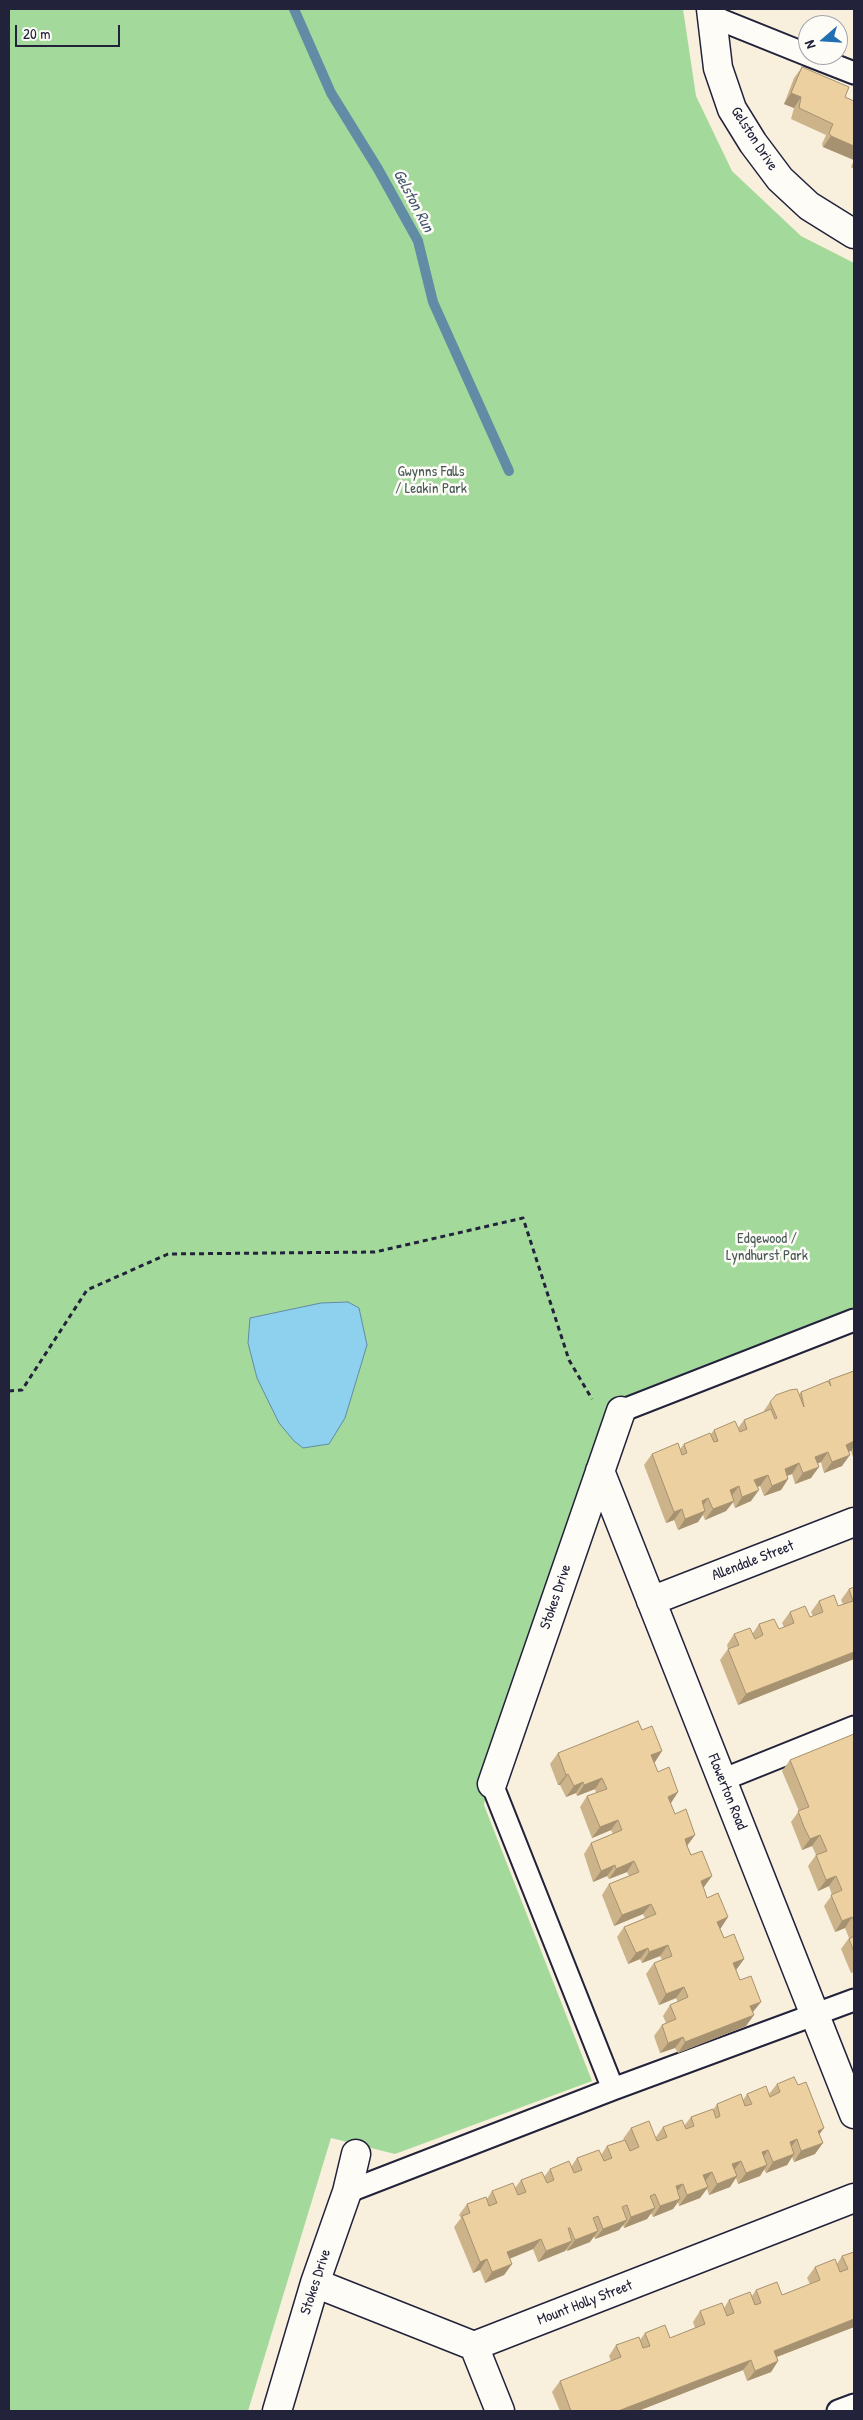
<!DOCTYPE html>
<html>
<head>
<meta charset="utf-8">
<style>
	body { margin:0 }
	#map { position:relative; width:863px; height:2420px; overflow:hidden; background:#f8efdd; font-family:"Patrick Hand",sans-serif }
	canvas { display:block }
	.frame { position:absolute; inset:0; border:10px solid #22223b; pointer-events:none }
	.north { position:absolute; left:798px; top:15px; width:50px; height:50px; box-sizing:border-box; background:#fdfcf7; border:1px solid #a5a5ac; border-radius:50%; rotate:251deg; font-size:14px; font-weight:700; line-height:20px; text-align:center; color:#22223b }
	.north::after { content:''; display:block; margin:auto; width:18px; height:22px; background:#1f6fb2; clip-path:polygon(50% 0,100% 100%,50% 72%,0 100%) }
	.scale { position:absolute; left:15px; top:25px; width:105px; height:22px; box-sizing:border-box; border:2px solid #22223b; border-top:0; padding-left:6px; font-size:15px; line-height:18px; white-space:nowrap; color:#22223b; -webkit-text-stroke:4px #fdfcf7; paint-order:stroke }
</style>
</head>
<body>
<div id="map">
<canvas width="863" height="2420"></canvas>
<div class="frame"></div>
<div class="north">N</div>
<div class="scale">20 m</div>
</div>
<script>
const ctx = document.querySelector('canvas').getContext('2d');
ctx.lineJoin = 'round';
function fill(path, color) {
  ctx.fillStyle = color;
  ctx.fill(path, 'evenodd');
}
function poly(rows) {
  const path = new Path2D();
  for (const r of rows) {
    path.moveTo(r[0], r[1]);
    for (let i = 2; i < r.length; i += 2) path.lineTo(r[i], r[i + 1]);
  }
  return path;
}
function strokePath(path, color, width, dash) {
  ctx.strokeStyle = color;
  ctx.lineWidth = width;
  ctx.lineCap = dash ? 'butt' : 'round';
  ctx.setLineDash(dash || []);
  ctx.stroke(path);
}
function label(font, color, halo, rows, align = 'center') {
  ctx.font = font + ' "Patrick Hand",sans-serif';
  ctx.lineWidth = 5;
  ctx.setLineDash([]);
  ctx.textBaseline = 'middle';
  ctx.strokeStyle = halo;
  ctx.fillStyle = color;
  for (const [text, x, y, turn = 0] of rows) {
    ctx.save();
    ctx.translate(x, y);
    ctx.rotate((+turn || 0) * Math.PI / 180);
    ctx.textAlign = isNaN(turn) ? turn : align;
    if (halo) ctx.strokeText(text, 0, 0);
    ctx.fillText(text, 0, 0);
    ctx.restore();
  }
}
fill(poly([
	[9,9,683,9,696,96,732,171,801,236,854,263,854,1307,633,1393,609,1415,496,1735,484,1805,592,2081,395,2154,331,2138,248,2411,9,2411]
]), '#a4d99c');
const water = poly([
	[348,1302,359,1308,367,1345,345,1418,329,1444,303,1448,294,1441,279,1423,257,1378,248,1343,250,1318,321,1303,348,1302]
]);
fill(water, '#8dd1ee');
strokePath(water, '#628ba6', 1);
strokePath(poly([
	[294,9,331,93,378,169,418,241,433,302,509,471]
]), '#628ba6', 10);
const service = poly([
	[711,16,808,55],
	[808,55,854,73],
	[621,1411,854,1320],
	[722,1780,854,1727],
	[492,1784,613,2089],
	[347,2192,613,2089,854,2000],
	[838,2411,854,2405]
]);
const minor = poly([
	[711,9,718,68,732,109,753,143,780,179,809,206,854,234],
	[600,1471,854,2114],
	[651,1601,854,1522],
	[492,1784,621,1411],
	[315,2283,474,2346,854,2198],
	[474,2346,500,2411],
	[277,2411,315,2283,347,2192,356,2154]
]);
strokePath(service, '#22223b', 25);
strokePath(minor, '#22223b', 31);
strokePath(poly([
	[9,1391,22,1390,87,1290,168,1254,375,1252,523,1218,569,1360,592,1399]
]), '#22223b', 3, [5, 4]);
strokePath(service, '#fdfcf7', 21);
strokePath(minor, '#fdfcf7', 28);
fill(poly([
	[802,67,845,97,854,101,854,169,851,167,854,160,823,147,822,144,826,135,791,119,794,108,784,104,794,78],
	[854,1371,854,1460,851,1451,849,1451,842,1466,824,1473,821,1462,817,1464,811,1478,795,1484,792,1474,787,1476,788,1479,781,1490,764,1496,760,1486,757,1487,751,1501,735,1508,733,1502,726,1511,705,1520,703,1515,698,1522,678,1530,674,1520,666,1523,644,1465,652,1454,680,1449,684,1444,711,1434,714,1430,738,1428,744,1420,763,1412,770,1402,799,1395,801,1392,828,1382,829,1380],
	[854,1587,854,1659,738,1705,720,1660,728,1649,727,1645,734,1634,753,1633,759,1624,779,1629,784,1627,782,1623,790,1612,810,1617,813,1616,811,1612,819,1601,838,1606,843,1604,841,1600,849,1589],
	[642,1730,662,1751,654,1762,658,1772,678,1792,670,1803,704,1887,703,1887,707,1898,728,1917,720,1928,724,1938,744,1959,736,1970,753,2012,746,2026,678,2053,675,2048,660,2053,654,2036,662,2025,666,2023,663,2016,670,2005,678,2002,676,1998,659,2005,646,1974,654,1963,662,1960,660,1956,642,1963,640,1959,628,1964,617,1937,624,1927,645,1918,643,1914,614,1926,602,1895,609,1884,629,1876,627,1872,609,1879,607,1876,593,1882,584,1854,591,1843,613,1834,611,1830,592,1838,580,1807,587,1796,596,1793,595,1789,577,1796,576,1793,566,1797,560,1785,558,1785,550,1764,558,1753],
	[854,1734,854,1972,851,1973,841,1949,849,1938,845,1928,835,1932,824,1906,832,1895,829,1886,818,1891,808,1866,816,1855,812,1846,802,1850,797,1837,791,1822,799,1811,782,1771,790,1760],
	[777,2084,819,2135,815,2154,794,2162,792,2157,787,2165,766,2173,764,2169,760,2176,738,2184,736,2178,730,2187,709,2195,707,2189,700,2198,679,2206,678,2202,673,2209,653,2217,651,2213,647,2219,624,2228,623,2225,619,2230,595,2239,594,2236,590,2242,567,2251,566,2249,565,2251,538,2262,533,2249,509,2259,512,2264,504,2275,485,2283,480,2270,473,2273,454,2227,461,2218,459,2215,467,2204,487,2199,492,2191,515,2188,521,2180,544,2177,550,2169,571,2167,577,2158,601,2155,607,2146,624,2140,623,2139,631,2128,656,2137,663,2127,684,2126,691,2117,713,2110,717,2104,743,2100,747,2094,770,2096,769,2094],
	[854,2252,854,2327,777,2357,778,2361,771,2372,747,2381,743,2370,638,2411,560,2411,552,2392,560,2381,611,2361,609,2356,616,2345,640,2340,645,2333,670,2338,695,2328,693,2322,700,2311,724,2308,729,2300,752,2296,756,2290,782,2295,810,2284,807,2278,815,2267,837,2264,842,2256]
]), '#ccb38a');
fill(poly([
	[791,93,801,97,794,108,784,104],
	[831,136,854,146,854,160,823,147],
	[854,1441,854,1446,851,1451,839,1455,846,1445],
	[828,1452,821,1462,807,1468,815,1457],
	[850,1455,842,1466,824,1473,832,1462],
	[799,1463,792,1474,777,1479,785,1469],
	[819,1467,811,1478,795,1484,803,1473],
	[768,1475,760,1486,747,1491,754,1480],
	[788,1479,781,1490,764,1496,772,1486],
	[739,1486,731,1497,730,1490],
	[759,1490,751,1501,735,1508,742,1497],
	[708,1498,701,1509,702,1501],
	[734,1501,726,1511,705,1520,713,1509],
	[682,1509,674,1520,666,1523,674,1512],
	[705,1511,698,1522,678,1530,685,1519],
	[854,1652,854,1659,738,1705,746,1694],
	[662,1751,655,1762,644,1766,651,1755],
	[568,1774,560,1785,558,1785,566,1775],
	[602,1778,595,1789,577,1796,584,1785],
	[583,1782,576,1793,566,1797,574,1786],
	[678,1792,671,1803,660,1808,668,1797],
	[618,1820,611,1830,592,1838,600,1827],
	[695,1835,687,1846,677,1850,685,1839],
	[820,1835,812,1846,802,1850,810,1839],
	[634,1861,627,1872,609,1879,616,1869],
	[615,1865,607,1876,593,1882,601,1871],
	[712,1876,704,1887,693,1891,701,1881],
	[836,1876,829,1886,818,1891,826,1880],
	[651,1904,643,1914,614,1926,622,1915],
	[728,1917,721,1928,709,1932,717,1922],
	[852,1917,845,1928,835,1932,842,1921],
	[668,1945,660,1956,642,1963,649,1952],
	[648,1948,640,1959,628,1964,636,1953],
	[744,1959,736,1970,725,1974,733,1963],
	[684,1987,676,1998,659,2005,666,1994],
	[761,2002,753,2012,743,2017,750,2006],
	[754,2015,746,2026,678,2053,685,2042],
	[683,2037,675,2048,660,2053,668,2043],
	[824,2128,816,2139,818,2131],
	[797,2139,789,2150,790,2142],
	[823,2143,815,2154,794,2162,801,2151],
	[768,2150,761,2161,762,2152],
	[794,2154,787,2165,766,2173,773,2162],
	[741,2161,733,2171,732,2164],
	[767,2165,760,2176,738,2184,746,2173],
	[712,2172,704,2183,703,2175],
	[737,2176,730,2187,709,2195,717,2184],
	[683,2184,675,2194,676,2186],
	[708,2187,700,2198,679,2206,687,2195],
	[680,2199,673,2209,653,2217,660,2206],
	[655,2208,647,2219,624,2228,631,2217],
	[627,2220,619,2230,595,2239,603,2229],
	[598,2231,590,2242,567,2251,575,2240],
	[541,2239,533,2249,499,2263,507,2252],
	[572,2241,565,2251,538,2262,546,2251],
	[487,2259,480,2270,473,2273,480,2262],
	[512,2264,504,2275,485,2283,492,2272],
	[854,2319,854,2327,766,2361,774,2351],
	[751,2360,743,2370,638,2411,618,2411],
	[778,2361,771,2372,747,2381,755,2371]
]), '#a69270');
const building = poly([
	[802,67,849,87,845,97,854,101,854,146,831,136,829,133,833,124,799,108,801,97,791,93,802,67],
	[854,1371,854,1441,846,1445,850,1455,832,1462,828,1452,815,1457,819,1467,803,1473,799,1463,785,1469,788,1479,772,1486,768,1475,754,1480,759,1490,742,1497,739,1486,730,1490,734,1501,713,1509,708,1498,702,1501,705,1511,685,1519,682,1509,674,1512,652,1454,678,1443,682,1455,687,1453,684,1444,710,1433,714,1442,718,1441,714,1430,735,1421,740,1432,747,1429,744,1420,771,1409,775,1419,777,1418,770,1402,776,1395,790,1390,797,1389,804,1407,801,1392,828,1381,831,1386,829,1380,854,1371],
	[854,1587,854,1652,746,1694,728,1649,739,1645,734,1634,750,1628,755,1639,763,1635,759,1624,774,1619,779,1629,794,1623,790,1612,805,1606,810,1617,823,1612,819,1601,834,1595,838,1606,853,1601,849,1589,854,1587],
	[638,1721,642,1730,652,1726,662,1751,651,1755,658,1772,669,1767,678,1792,668,1797,675,1814,686,1809,695,1835,685,1839,687,1846,691,1855,702,1851,712,1876,701,1881,704,1889,707,1898,718,1893,728,1917,717,1922,724,1938,734,1934,744,1959,733,1963,740,1980,751,1976,761,2002,750,2006,754,2015,685,2042,683,2037,668,2043,662,2025,676,2019,670,2005,688,1997,684,1987,666,1994,654,1963,672,1956,668,1945,649,1952,648,1948,636,1953,624,1927,656,1914,651,1904,622,1915,609,1884,639,1872,634,1861,616,1869,615,1865,601,1871,591,1843,622,1830,618,1820,600,1827,587,1796,607,1789,602,1778,584,1785,583,1782,574,1786,568,1774,566,1775,558,1753,638,1721],
	[854,1734,854,1921,852,1917,842,1921,831,1895,842,1890,836,1876,826,1880,816,1855,827,1851,820,1835,810,1839,804,1827,798,1811,809,1807,790,1760,854,1734],
	[854,1936,854,1952,849,1939,854,1936],
	[794,2077,798,2085,806,2082,824,2128,818,2131,823,2143,801,2151,797,2139,790,2142,794,2154,773,2162,768,2150,762,2152,767,2165,746,2173,741,2161,732,2164,737,2176,717,2184,712,2172,703,2175,708,2187,687,2195,683,2184,676,2186,680,2199,660,2206,655,2194,650,2196,655,2208,631,2217,627,2205,622,2207,627,2220,603,2229,598,2216,593,2218,598,2231,575,2240,570,2228,568,2228,572,2241,546,2251,541,2239,507,2252,512,2264,492,2272,487,2259,480,2262,462,2216,470,2213,467,2204,486,2197,489,2206,497,2203,492,2191,513,2183,518,2195,526,2192,521,2180,542,2172,547,2183,554,2180,550,2169,569,2161,574,2173,582,2170,577,2158,599,2150,604,2161,612,2158,607,2146,625,2140,630,2151,639,2147,631,2128,649,2121,657,2141,667,2137,663,2127,682,2120,686,2129,694,2126,691,2117,713,2109,716,2118,720,2116,717,2104,741,2094,745,2106,752,2104,747,2094,766,2086,770,2097,780,2092,777,2084,794,2077],
	[854,2252,854,2319,774,2351,778,2361,755,2371,751,2360,618,2411,571,2411,560,2381,621,2357,616,2345,639,2337,643,2348,650,2346,645,2333,665,2325,670,2338,705,2324,700,2311,722,2303,727,2316,734,2313,729,2300,750,2292,755,2305,761,2303,756,2290,777,2282,782,2295,820,2280,815,2267,835,2259,840,2272,848,2269,842,2256,854,2252]
]);
fill(building, '#edd0a0');
strokePath(building, '#a69270', 1);
label('15px', '#22223b', '#fdfcf7', [
	["Gelston Drive",754,139,57],
	["Allendale Street",753,1561,-21],
	["Stokes Drive",556,1597,-71],
	["Flowerton Road",727,1792,68],
	["Stokes Drive",316,2282,-72],
	["Mount Holly Street",585,2303,-21]
]);
label('15px', '#495958', '#fdfcf7', [
	["Gwynns Falls",431,472],
	["/ Leakin Park",431,489],
	["Edgewood /",767,1239],
	["Lyndhurst Park",767,1256]
]);
label('italic 16px', '#425771', '#fdfcf7', [
	["Gelston Run",413,201,62]
]);
</script>
</body>
</html>
